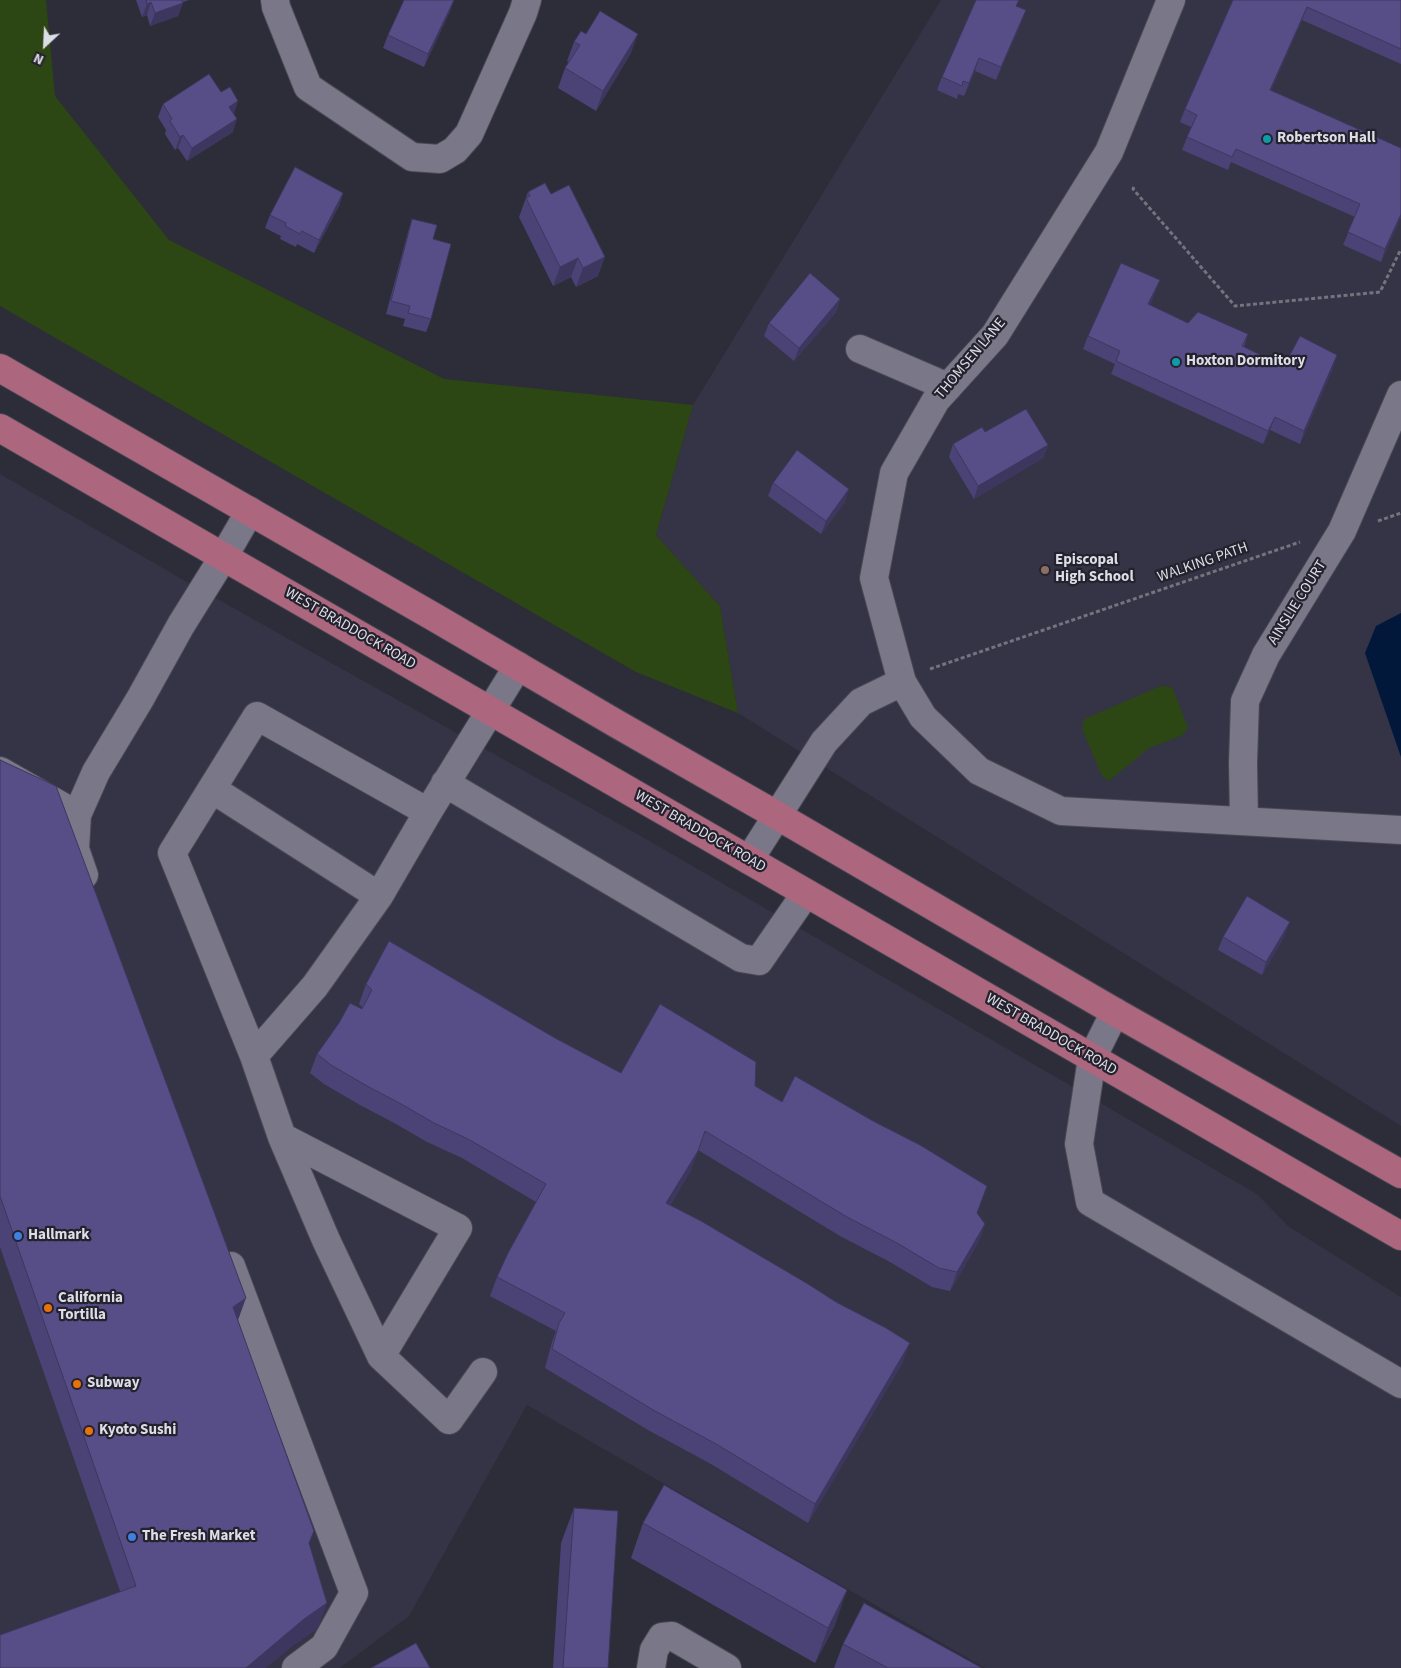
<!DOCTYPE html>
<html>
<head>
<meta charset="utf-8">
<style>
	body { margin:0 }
	#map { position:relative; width:1401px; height:1668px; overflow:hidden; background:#2d2c39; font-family:"Source Sans 3",sans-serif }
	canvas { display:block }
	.north { position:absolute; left:20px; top:20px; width:50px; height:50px; -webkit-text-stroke:4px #23222e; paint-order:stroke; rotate:205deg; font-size:14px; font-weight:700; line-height:20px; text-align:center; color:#dddde5 }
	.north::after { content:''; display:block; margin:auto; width:18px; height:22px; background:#dddde5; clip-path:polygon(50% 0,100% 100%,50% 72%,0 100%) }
</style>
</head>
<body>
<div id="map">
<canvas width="1401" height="1668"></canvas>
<div class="north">N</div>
</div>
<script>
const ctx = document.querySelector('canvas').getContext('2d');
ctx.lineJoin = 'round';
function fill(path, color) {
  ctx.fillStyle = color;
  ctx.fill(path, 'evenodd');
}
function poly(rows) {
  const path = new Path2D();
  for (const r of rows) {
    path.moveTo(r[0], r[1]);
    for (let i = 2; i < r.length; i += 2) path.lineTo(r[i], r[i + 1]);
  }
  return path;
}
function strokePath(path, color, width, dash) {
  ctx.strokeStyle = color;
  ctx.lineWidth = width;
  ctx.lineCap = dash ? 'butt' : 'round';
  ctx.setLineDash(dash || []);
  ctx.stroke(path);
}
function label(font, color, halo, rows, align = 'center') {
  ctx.font = font + ' "Source Sans 3",sans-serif';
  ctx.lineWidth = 4.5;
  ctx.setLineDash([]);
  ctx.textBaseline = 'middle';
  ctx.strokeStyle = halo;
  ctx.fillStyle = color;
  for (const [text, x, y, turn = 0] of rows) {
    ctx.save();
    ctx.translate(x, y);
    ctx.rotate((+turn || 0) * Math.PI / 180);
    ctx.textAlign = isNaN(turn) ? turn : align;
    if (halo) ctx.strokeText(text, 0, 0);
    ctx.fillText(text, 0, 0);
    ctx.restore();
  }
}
fill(poly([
	[941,0,1401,0,1401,1126,738,713,720,606,656,535,693,405],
	[0,474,187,582,653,843,1257,1194,1288,1226,1401,1297,1401,1668,985,1668,527,1405,409,1616,340,1668,0,1668]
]), '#353346');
fill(poly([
	[0,0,46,0,55,96,169,240,444,379,693,405,656,535,720,606,738,713,636,672,0,306],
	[1161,686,1172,687,1188,727,1183,735,1149,748,1109,781,1102,776,1082,729,1084,719]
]), '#2c4713');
fill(poly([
	[1401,613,1401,757,1365,653,1376,626]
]), '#01183b');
const minor = poly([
	[275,0,276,7,308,87,412,157,440,159,455,150,469,134,523,13,527,0],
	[1171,0,1109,152,995,335,936,400,894,473,874,578,902,682,923,717,979,771,1061,811,1401,830],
	[860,349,948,387],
	[0,771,77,815,96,772,140,699,181,625,224,556,250,511],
	[445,783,741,958,759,961,806,893],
	[212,789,379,896],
	[77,815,75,849,84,875],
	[1244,821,1243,763,1245,701,1266,655,1342,531,1401,395],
	[749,860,824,742,861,702,902,682],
	[1115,1012,1092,1058,1079,1144,1090,1202,1401,1384],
	[254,1056,172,853,257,716,428,812],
	[282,1137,326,1240,381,1356],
	[231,1266,354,1593,324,1647,296,1668],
	[483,1372,449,1420,381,1356,458,1228,282,1137,254,1056,315,986,379,896,428,812,518,666],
	[651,1668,654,1650,662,1637,672,1636,727,1668]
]);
const major = poly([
	[0,368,434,617,617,724,778,816,1115,1012,1401,1174],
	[0,428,1401,1236]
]);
strokePath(minor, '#494853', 30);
strokePath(major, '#494853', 30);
strokePath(poly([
	[1134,187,1133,189,1235,306,1380,292,1401,249],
	[1378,521,1401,513],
	[930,669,1300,542]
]), '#74737e', 3, [4, 2.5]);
strokePath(minor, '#7a7888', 28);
strokePath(major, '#ac667e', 28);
fill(poly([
	[136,0,189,0,183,2,178,16,150,26,147,15,142,17],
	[1233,0,1401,0,1401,64,1302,20,1271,90,1401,148,1401,217,1381,262,1343,245,1355,217,1231,162,1228,170,1182,150,1191,127,1180,122,1185,109],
	[1017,7,1021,23,996,80,975,71,964,96,958,94,957,99,937,90,942,77],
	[451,9,424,67,383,48,388,35],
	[586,34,631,53,596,111,558,88,565,68,569,62,567,61,574,42],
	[163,104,234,113,233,132,187,161,178,148,175,150,165,134,166,130,158,117],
	[528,192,551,194,598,276,576,287,571,277,553,286,519,217],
	[343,193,339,206,314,253,297,244,296,247,280,239,281,236,265,228,270,215],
	[412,219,433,239,431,319,426,332,403,326,405,319,386,314,408,232],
	[1160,280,1150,305,1188,323,1248,334,1244,347,1284,366,1333,368,1300,444,1270,430,1263,444,1111,374,1115,364,1083,349,1088,336],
	[840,299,836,312,794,361,764,336,769,323],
	[985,432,1048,445,1043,458,974,499,949,457,953,444],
	[773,483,845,502,821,534,768,496],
	[0,760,238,1320,309,1543,318,1628,295,1644,120,1591,0,1247],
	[1285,935,1262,975,1218,950,1223,937],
	[366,984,555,1038,621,1073,755,1086,977,1213,985,1224,978,1243,950,1291,932,1287,890,1262,840,1236,698,1150,691,1170,670,1205,903,1362,808,1523,711,1464,648,1430,545,1368,552,1342,556,1331,490,1296,497,1277,536,1202,462,1158,427,1142,396,1124,360,1105,324,1084,310,1073,317,1054,362,1007,359,1004],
	[574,1508,608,1668,553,1668,561,1543],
	[643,1523,835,1625,815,1663,631,1558],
	[843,1644,982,1668,834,1668]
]), '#4b4375');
fill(poly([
	[454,0,451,9,424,67,428,54],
	[151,2,147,15,142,17,147,4],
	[183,3,178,16,150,26,155,13],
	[1307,7,1302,20,1265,103,1270,90],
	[1026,10,1021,23,996,80,1001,67],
	[638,34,631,53,596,111,603,91],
	[979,58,975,71,964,96,969,83],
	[238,101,234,114,229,107],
	[237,119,233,132,187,161,192,148],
	[183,135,178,148,175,150,180,137],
	[343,193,339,206,314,253,319,240],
	[1401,214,1401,217,1381,262,1385,249],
	[605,257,598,276,576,287,583,268],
	[578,258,571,277,553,286,560,267],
	[1160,280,1155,293,1144,318,1148,304],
	[840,299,836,312,794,361,799,348],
	[1337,355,1333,368,1300,444,1304,431],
	[1275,417,1270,430,1263,444,1268,431],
	[1048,445,1043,458,974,499,978,486],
	[849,489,845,502,821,534,826,521],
	[1290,922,1285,935,1262,975,1266,962],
	[698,1151,691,1170,659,1222,666,1203],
	[985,1224,978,1243,950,1291,957,1272],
	[246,1298,237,1323,233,1307],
	[910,1343,903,1362,808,1523,815,1504],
	[847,1590,835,1625,815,1663,828,1628],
	[327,1603,318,1628,295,1644,266,1668,246,1668,304,1619]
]), '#3d375f');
const building = poly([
	[146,0,182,0,183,3,155,13,151,2,147,4,146,0],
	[404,0,454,0,428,54,388,35,404,0],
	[976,0,1019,0,1016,6,1026,10,1001,67,979,58,969,83,963,81,962,86,942,77,976,0],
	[1233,0,1401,0,1401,49,1307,7,1270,90,1401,148,1401,214,1385,249,1348,232,1360,204,1236,149,1232,157,1187,137,1197,115,1185,109,1233,0],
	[600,11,638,34,603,91,565,68,580,45,574,42,581,31,586,34,600,11],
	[209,74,221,92,230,87,238,101,229,107,237,119,192,148,183,135,180,137,170,121,172,119,163,104,209,74],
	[295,167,343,193,319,240,302,231,300,234,285,226,286,223,270,215,295,167],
	[545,183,551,194,569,185,605,257,583,268,578,258,560,267,526,198,530,196,528,192,545,183],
	[412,219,437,225,433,239,451,244,431,319,408,313,410,306,391,301,412,219],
	[1121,263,1160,280,1148,304,1188,323,1198,312,1248,334,1242,346,1284,366,1300,336,1337,355,1304,431,1275,417,1268,431,1116,361,1120,351,1088,336,1121,263],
	[810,273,840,299,799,348,769,323,810,273],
	[1026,409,1048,445,978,486,953,444,982,427,985,432,1026,409],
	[797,450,849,489,826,521,773,483,797,450],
	[0,760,56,786,246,1298,233,1307,314,1531,309,1543,327,1603,304,1619,246,1668,0,1668,0,1635,136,1586,0,1196,0,760],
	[1247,896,1290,922,1266,962,1223,937,1247,896],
	[389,941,555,1038,621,1073,660,1004,756,1062,755,1086,782,1102,795,1076,873,1121,920,1145,987,1186,977,1213,985,1224,957,1272,939,1268,897,1243,847,1217,705,1131,698,1151,666,1203,701,1221,808,1284,836,1302,886,1328,910,1343,815,1504,718,1445,655,1411,552,1349,559,1323,565,1313,497,1277,508,1253,546,1184,468,1139,434,1123,403,1105,367,1086,331,1065,317,1054,339,1023,350,1003,362,1009,372,990,366,984,389,941],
	[664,1485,847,1590,828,1628,643,1523,664,1485],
	[574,1508,618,1511,608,1668,563,1668,574,1508],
	[864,1603,982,1668,888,1668,843,1644,864,1603],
	[416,1643,430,1668,371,1668,416,1643]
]);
fill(building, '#574e88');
strokePath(building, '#3d375f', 1);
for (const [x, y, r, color] of [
	[1267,139,5,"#0f9aa8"],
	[1176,362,5,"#0f9aa8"],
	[1045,570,5,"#8d6e63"],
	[18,1236,5,"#3f7fe0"],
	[48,1308,5,"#e8710a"],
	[77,1384,5,"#e8710a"],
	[89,1431,5,"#e8710a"],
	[132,1537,5,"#3f7fe0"]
]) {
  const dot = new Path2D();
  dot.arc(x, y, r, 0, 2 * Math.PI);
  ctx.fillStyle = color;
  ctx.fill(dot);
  strokePath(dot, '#23222e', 2);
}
label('bold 15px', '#dddde5', '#23222e', [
	["Robertson Hall",1277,139],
	["Hoxton Dormitory",1186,362],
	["Episcopal",1055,561],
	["High School",1055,578],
	["Hallmark",28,1236],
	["California",58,1299],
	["Tortilla",58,1316],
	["Subway",87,1384],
	["Kyoto Sushi",99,1431],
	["The Fresh Market",142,1537]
], 'left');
label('15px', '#dddde5', '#23222e', [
	["THOMSEN LANE",971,359,-50],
	["WALKING PATH",1203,563,-19],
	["AINSLIE COURT",1298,603,-58],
	["WEST BRADDOCK ROAD",350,629,30],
	["WEST BRADDOCK ROAD",700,832,30],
	["WEST BRADDOCK ROAD",1051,1035,30]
]);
</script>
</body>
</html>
